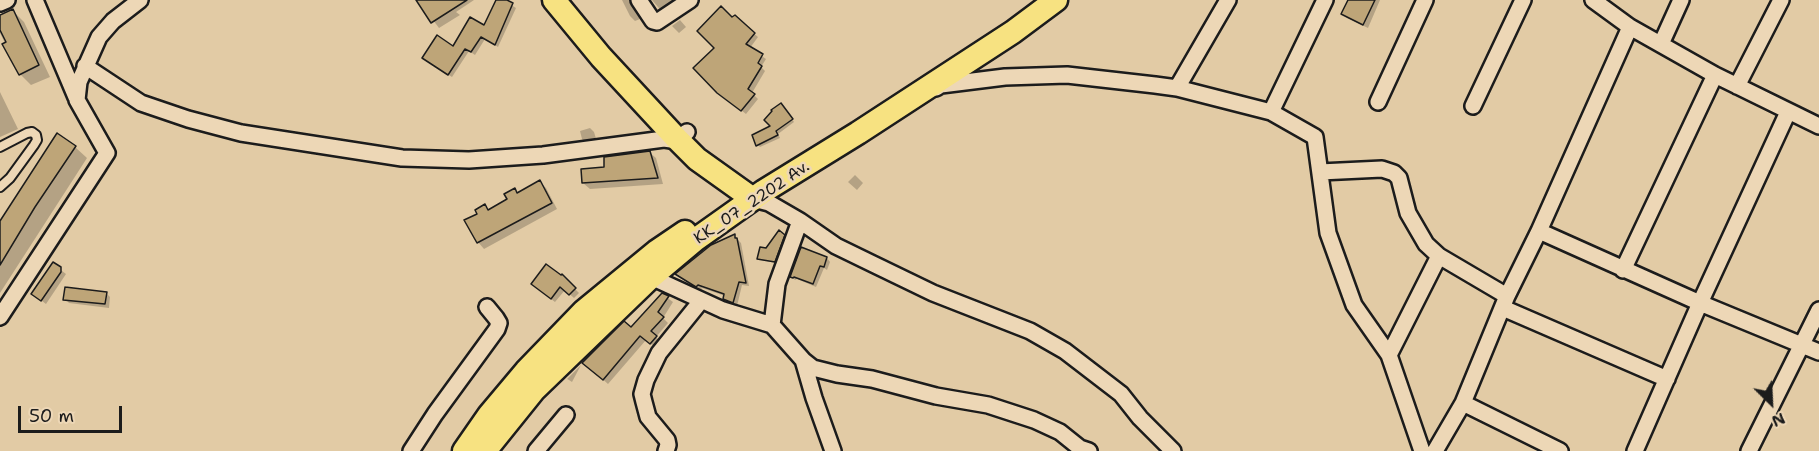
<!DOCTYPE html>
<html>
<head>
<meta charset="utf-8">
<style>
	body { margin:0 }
	#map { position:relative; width:1819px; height:451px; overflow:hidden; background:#e2cba5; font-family:"Shantell Sans",sans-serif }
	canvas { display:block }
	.north { position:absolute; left:1741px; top:373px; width:60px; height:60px; -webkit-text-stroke:4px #edd7b6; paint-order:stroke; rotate:156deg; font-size:16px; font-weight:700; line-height:24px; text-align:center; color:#1c1c1c }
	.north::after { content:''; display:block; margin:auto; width:21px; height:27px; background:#1c1c1c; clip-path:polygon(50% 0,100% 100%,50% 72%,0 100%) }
	.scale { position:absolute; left:18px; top:406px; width:104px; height:27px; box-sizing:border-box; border:3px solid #1c1c1c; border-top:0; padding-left:8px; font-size:18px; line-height:21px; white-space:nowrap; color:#1c1c1c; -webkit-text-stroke:4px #edd7b6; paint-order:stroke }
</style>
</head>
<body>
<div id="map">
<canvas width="1819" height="451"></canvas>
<div class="north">N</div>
<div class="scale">50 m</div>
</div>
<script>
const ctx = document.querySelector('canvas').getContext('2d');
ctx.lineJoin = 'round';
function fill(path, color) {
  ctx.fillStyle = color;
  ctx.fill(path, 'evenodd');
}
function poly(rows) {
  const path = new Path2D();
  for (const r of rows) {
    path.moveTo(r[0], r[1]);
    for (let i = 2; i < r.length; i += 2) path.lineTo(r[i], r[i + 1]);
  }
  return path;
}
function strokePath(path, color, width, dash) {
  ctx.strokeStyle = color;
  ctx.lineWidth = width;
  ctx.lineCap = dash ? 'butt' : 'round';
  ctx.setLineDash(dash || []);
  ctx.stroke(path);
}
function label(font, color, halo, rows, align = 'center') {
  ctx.font = font + ' "Shantell Sans",sans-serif';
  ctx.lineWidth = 5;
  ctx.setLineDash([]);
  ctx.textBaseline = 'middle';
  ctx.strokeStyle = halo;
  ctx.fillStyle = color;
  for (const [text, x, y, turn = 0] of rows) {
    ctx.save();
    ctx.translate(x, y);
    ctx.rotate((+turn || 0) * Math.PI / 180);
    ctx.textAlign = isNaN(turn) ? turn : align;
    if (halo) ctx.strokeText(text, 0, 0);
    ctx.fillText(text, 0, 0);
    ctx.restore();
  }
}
fill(poly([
	[418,0,474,0,456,12,460,15,439,28],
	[498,0,503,0,516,8,498,47,485,39,475,55,469,51,452,77,427,61,453,48,485,28],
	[622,0,636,0,634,7,640,19,635,21,630,16],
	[652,0,685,0,664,14],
	[1349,0,1380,0,1368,28,1347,18,1343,14],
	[13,11,24,22,50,77,31,85,20,74,0,33,0,17],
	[735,17,758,37,750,48,766,59,761,67,765,71,752,93,758,99,746,114,723,96,716,48],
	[680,20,686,27,679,33,672,26],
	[0,92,18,129,0,137],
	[783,107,794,122,778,134,780,138,760,147,758,145,773,127],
	[590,128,594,132,597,142,586,144,582,139,580,131],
	[57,135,75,147,87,158,0,293,0,224],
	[649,152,656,158,663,184,590,189,583,183,606,168],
	[855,175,863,183,857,190,848,182],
	[540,182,546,188,557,209,484,249,478,242,479,214,485,206,489,211,509,200,515,190,518,194],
	[779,232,786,238,776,263,761,260,759,258],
	[734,236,741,243,749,286,742,285,737,306,729,303,725,299,725,296,702,288,701,290,681,278],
	[827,258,830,262,827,270,824,268,816,287,797,279,795,280,792,277],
	[53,264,66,274,46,304,33,294],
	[562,276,579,293,574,298,565,290,555,302,537,288],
	[106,293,110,297,109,308,69,303,65,299],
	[662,294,673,302,663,318,668,323,656,337,661,342,656,348,646,340,608,384,589,367,632,329],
	[581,365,572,382,569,380,567,379]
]), '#0003');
const building = poly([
	[416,0,467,0,431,23,416,0],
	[496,0,507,0,513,3,495,45,481,37,471,52,465,49,448,75,422,58,437,35,453,46,470,17,484,25,496,0],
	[1348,0,1375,0,1363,25,1341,14,1348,0],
	[721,6,732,17,735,15,755,33,746,44,763,54,758,63,762,66,748,89,755,94,741,111,717,93,693,68,714,48,697,31,721,6],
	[13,9,39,65,19,75,2,44,6,42,0,30,0,15,13,9],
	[781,103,793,119,776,131,778,135,756,146,752,135,770,126,764,120,772,111,771,110,781,103],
	[57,133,76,146,35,207,0,265,0,221,57,133],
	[650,151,658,178,582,183,581,169,604,167,604,157,650,151],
	[540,180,552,203,477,243,464,220,477,214,475,210,485,204,488,210,507,199,504,194,515,188,517,193,540,180],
	[779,230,785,235,775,262,757,259,760,247,766,248,779,230],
	[735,234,735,238,737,238,746,283,739,282,733,303,723,299,724,294,698,285,696,287,675,274,711,245,735,234],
	[801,247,827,257,824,267,820,266,813,284,794,277,793,278,790,277,801,247],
	[53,262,61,267,61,272,41,301,31,294,53,262],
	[546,264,561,275,562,274,576,288,569,295,560,287,551,299,531,284,546,264],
	[65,287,107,292,105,304,63,300,65,287],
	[662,293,669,296,658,312,664,317,651,331,657,336,650,344,640,336,603,380,582,363,624,321,631,327,662,293]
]);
fill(building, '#bea578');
strokePath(building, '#1c1c1c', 1.5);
const lane = poly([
	[0,147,27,133,32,132,36,135,37,140,34,145,10,178,0,187]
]);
const street = poly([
	[35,0,76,97],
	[639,0,653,21,657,22,690,0],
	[1593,0,1630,27,1715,75,1819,126],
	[0,3,7,0],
	[1661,44,1681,0],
	[85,66,141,103,188,119,241,133,402,158,469,160,543,155,664,139,671,140,677,139,687,132],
	[1737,86,1781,0],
	[936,88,941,85,1005,77,1067,75,1155,85,1177,88,1271,112,1315,137,1328,233,1354,305,1389,355,1422,451],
	[1177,88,1228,0],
	[1378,102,1425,0],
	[1473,106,1523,0],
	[1271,112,1325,0],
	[1320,172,1382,169,1394,173,1399,178,1408,213,1426,244,1439,256,1507,296],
	[753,199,769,203,800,221,836,246,873,264,933,293,1030,331,1065,351,1121,394,1140,418,1173,451],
	[1539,231,1700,303,1819,352],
	[1623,270,1715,75],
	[651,277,723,310,772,325,803,360,813,368,837,374,872,379,936,396,988,405,1034,420,1060,432,1080,448,1089,451],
	[1503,308,1667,379],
	[0,317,107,153,77,100,79,82,99,37,113,21,140,0],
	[772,325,777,284,800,221],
	[1389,355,1439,256],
	[803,360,814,398,833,451],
	[411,451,435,414,497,329,499,323,496,318,487,307],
	[536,451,566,415],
	[666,451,668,445,667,440,648,417,644,402,642,394,646,380,659,353,701,301],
	[1435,451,1463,403],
	[1560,451,1463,403,1507,296,1539,231,1630,27],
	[1635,451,1700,303,1788,112],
	[1749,451,1819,310]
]);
const primary = poly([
	[554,0,601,57,677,139,697,159,753,199],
	[464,451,489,415,526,371,584,311,657,251,685,232],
	[485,451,534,390,651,277,695,240,764,191,858,133,1013,32,1056,0]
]);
strokePath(lane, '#1c1c1c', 12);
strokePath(street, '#1c1c1c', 20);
strokePath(primary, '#1c1c1c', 27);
strokePath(lane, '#edd7b6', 8);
strokePath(street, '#edd7b6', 15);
strokePath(primary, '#f7e281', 22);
label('16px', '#1c1c1c', '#edd7b6', [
	["KK_07_2202 Av.",752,203,-34]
]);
</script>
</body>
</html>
